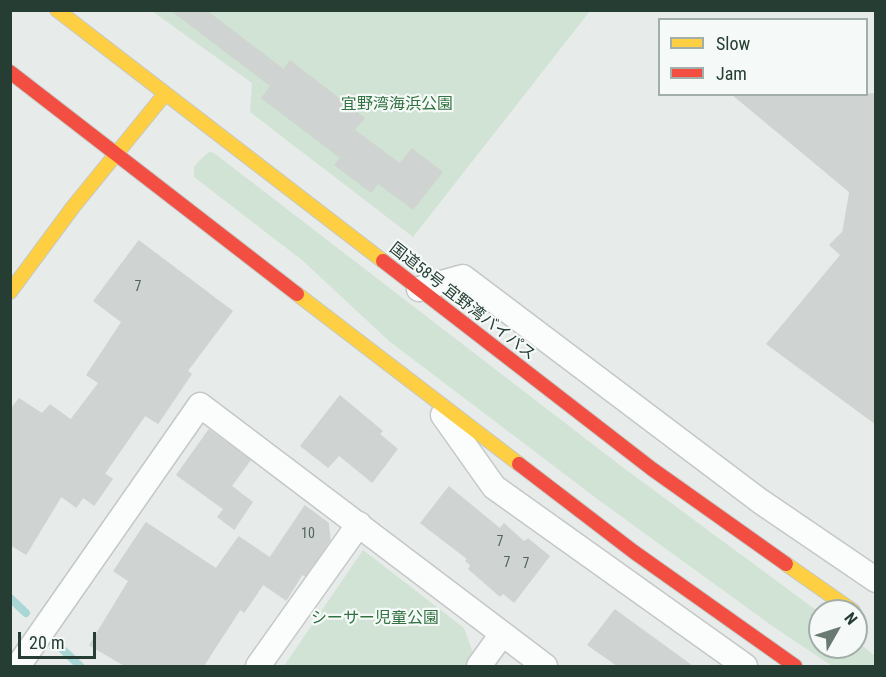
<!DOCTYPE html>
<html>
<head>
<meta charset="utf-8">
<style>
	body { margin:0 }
	#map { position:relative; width:886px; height:677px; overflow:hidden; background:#e7ebe9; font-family:"Roboto Condensed",sans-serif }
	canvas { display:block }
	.frame { position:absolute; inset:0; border:12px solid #253d33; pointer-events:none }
	.legend { position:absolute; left:658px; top:18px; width:210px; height:78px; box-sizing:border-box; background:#f5f9f7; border:2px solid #a2aea9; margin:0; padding:8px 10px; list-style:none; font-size:18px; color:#253d33 }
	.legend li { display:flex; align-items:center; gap:12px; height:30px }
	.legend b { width:30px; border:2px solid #a2aea9 }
	.north { position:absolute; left:808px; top:599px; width:60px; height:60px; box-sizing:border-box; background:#f5f9f7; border:2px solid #a2aea9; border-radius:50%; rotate:51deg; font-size:16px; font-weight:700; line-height:24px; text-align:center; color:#253d33 }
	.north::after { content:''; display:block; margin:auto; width:21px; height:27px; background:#697a73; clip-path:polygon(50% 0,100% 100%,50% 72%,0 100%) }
	.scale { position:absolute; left:18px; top:632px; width:78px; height:27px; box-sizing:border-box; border:3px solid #253d33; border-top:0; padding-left:8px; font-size:18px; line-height:21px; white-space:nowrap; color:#253d33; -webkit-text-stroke:4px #f5f9f7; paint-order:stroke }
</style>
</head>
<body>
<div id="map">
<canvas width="886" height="677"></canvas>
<div class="frame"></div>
<ul class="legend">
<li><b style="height:8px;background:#ffcf43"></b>Slow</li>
<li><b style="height:8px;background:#f24e42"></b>Jam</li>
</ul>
<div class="north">N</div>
<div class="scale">20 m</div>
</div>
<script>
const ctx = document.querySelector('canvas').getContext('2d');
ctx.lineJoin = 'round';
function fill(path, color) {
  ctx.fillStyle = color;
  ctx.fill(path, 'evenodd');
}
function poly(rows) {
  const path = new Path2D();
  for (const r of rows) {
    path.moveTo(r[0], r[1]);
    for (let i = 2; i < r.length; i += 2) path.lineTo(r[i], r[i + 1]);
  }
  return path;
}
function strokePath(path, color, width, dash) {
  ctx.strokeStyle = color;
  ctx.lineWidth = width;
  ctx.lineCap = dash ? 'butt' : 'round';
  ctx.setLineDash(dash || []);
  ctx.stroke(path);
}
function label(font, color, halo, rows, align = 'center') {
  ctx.font = font + ' "Roboto Condensed","Noto Sans JP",sans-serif';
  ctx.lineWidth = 4.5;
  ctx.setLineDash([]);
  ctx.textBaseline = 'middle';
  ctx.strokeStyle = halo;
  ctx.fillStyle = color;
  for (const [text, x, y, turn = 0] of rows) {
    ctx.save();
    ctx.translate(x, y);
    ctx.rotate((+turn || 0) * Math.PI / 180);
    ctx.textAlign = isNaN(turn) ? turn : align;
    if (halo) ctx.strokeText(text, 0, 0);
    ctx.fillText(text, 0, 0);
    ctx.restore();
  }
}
fill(poly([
	[152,11,590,11,413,237,250,112,252,83],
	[209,152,214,153,621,466,820,613,820,647,856,647,856,641,875,656,875,666,832,666,771,625,600,501,389,341,302,260,194,177,194,167,200,160],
	[363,550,464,628,474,656,466,666,284,666]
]), '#d1e3d4');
strokePath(poly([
	[10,598,26,613],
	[60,647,80,666]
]), '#abd6d6', 8);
const building = poly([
	[171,10,205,10,284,70,290,61,364,118,354,130,400,164,412,149,442,172,413,209,378,183,371,192,335,165,341,158,262,98,271,86,171,10],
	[732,94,876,94,876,424,767,344,841,255,830,245,843,232,850,192,732,94],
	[139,241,232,311,187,371,191,374,158,423,145,415,104,474,112,479,94,505,83,497,76,507,61,496,26,554,10,544,10,411,19,399,42,414,50,405,71,420,99,383,87,375,122,322,94,301,139,241],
	[340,396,382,431,379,434,397,449,372,482,339,455,328,467,301,446,340,396],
	[209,430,250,460,231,486,252,502,234,529,218,517,224,509,177,475,209,430],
	[449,487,500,529,504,524,524,542,528,539,549,556,514,602,503,593,500,596,469,569,471,565,466,561,468,559,421,523,449,487],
	[305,506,328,523,330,540,305,576,302,574,286,600,263,584,244,612,240,609,203,666,126,666,90,645,129,581,114,571,146,523,216,569,239,537,270,558,305,506],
	[615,610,692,666,618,666,588,645,615,610]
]);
fill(building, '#cfd4d2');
strokePath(building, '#cfd4d1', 1.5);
const street = poly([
	[419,289,463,277,760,501,876,580],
	[443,415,494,487,745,666],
	[18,666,200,405,545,666],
	[258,666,359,524],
	[479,666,502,634]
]);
const slow = poly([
	[57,10,383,261],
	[10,292,73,207,165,94],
	[297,294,519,464],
	[786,564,853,611]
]);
const jam = poly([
	[10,72,297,294],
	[383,261,652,469,786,564],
	[519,464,634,552,795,666]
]);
strokePath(street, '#c4c8c6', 27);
strokePath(slow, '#c3c9c6', 16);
strokePath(jam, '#c3c9c6', 16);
strokePath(street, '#fbfcfc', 24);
strokePath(slow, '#ffcf43', 14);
strokePath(jam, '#f24e42', 14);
label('14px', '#50645c', null, [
	["7",138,287],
	["10",308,534],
	["7",500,542],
	["7",507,563],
	["7",526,564]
]);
label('16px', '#327241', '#f5f9f7', [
	["宜野湾海浜公園",397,105],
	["シーサー児童公園",375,619]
]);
label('16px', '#253d33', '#f5f9f7', [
	["国道58号 宜野湾バイパス",462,302,38]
]);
</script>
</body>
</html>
